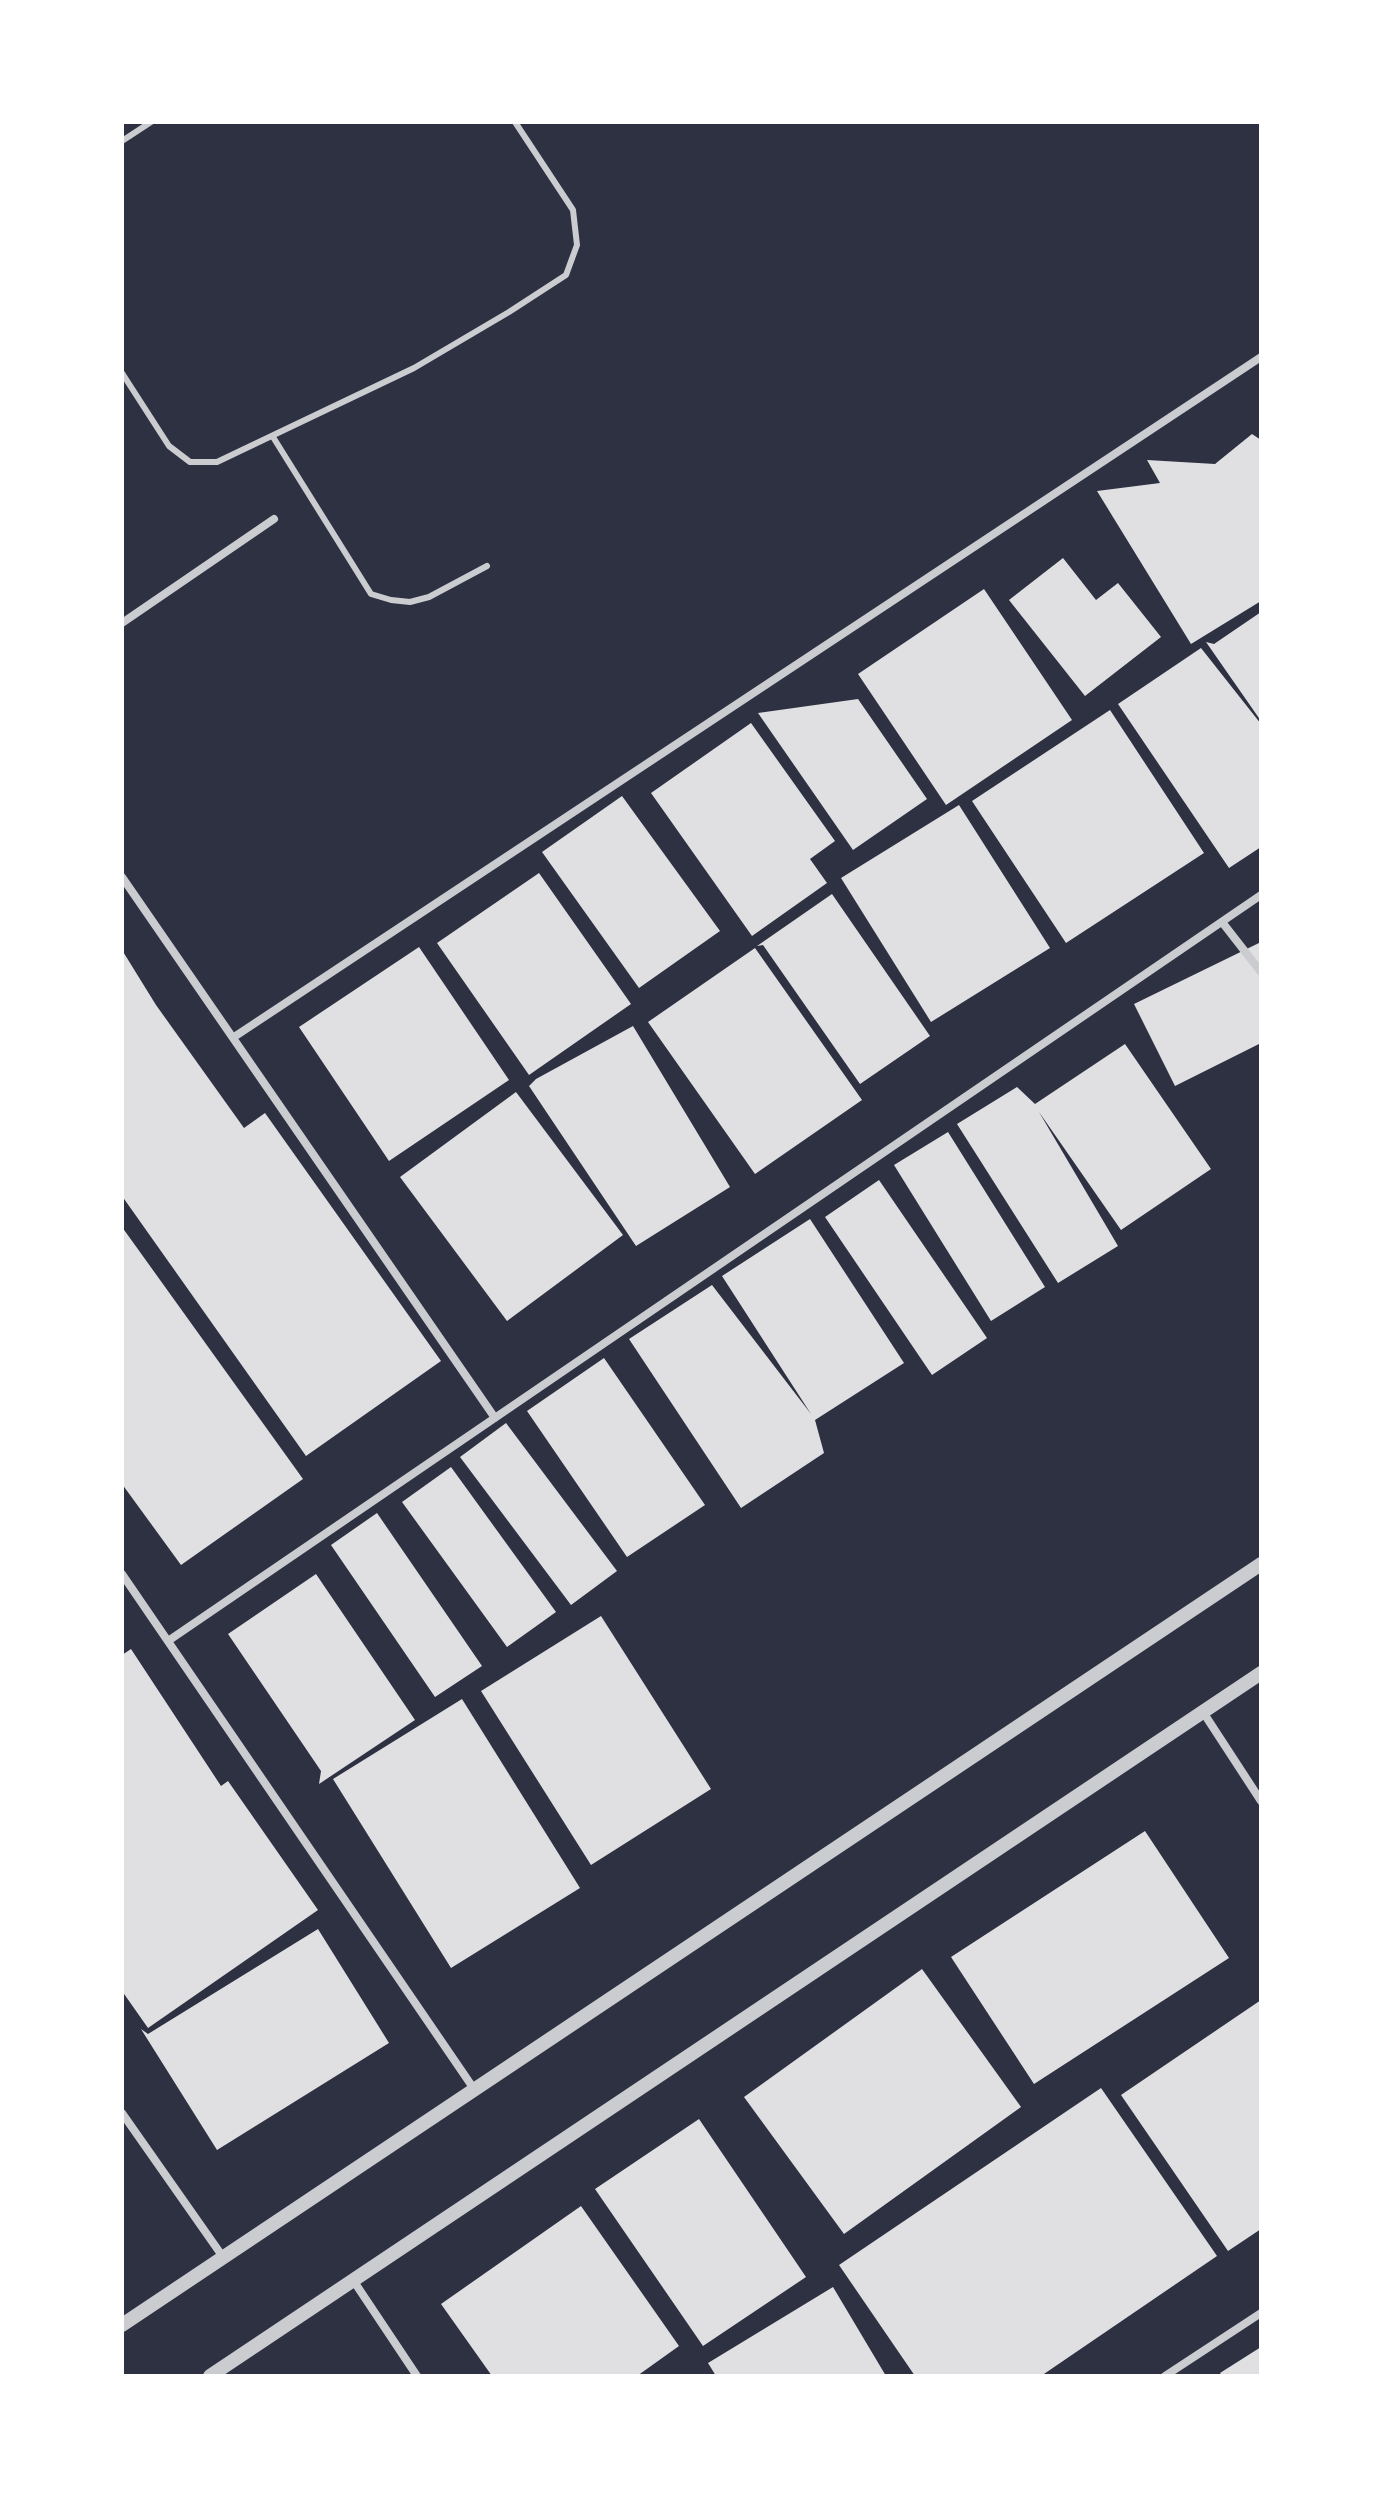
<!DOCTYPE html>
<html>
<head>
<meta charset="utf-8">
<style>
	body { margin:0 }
	#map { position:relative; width:1383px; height:2498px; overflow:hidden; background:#2d3142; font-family:Signika,sans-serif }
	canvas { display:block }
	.frame { position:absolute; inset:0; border:124px solid #fff; pointer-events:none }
</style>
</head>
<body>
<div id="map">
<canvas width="1383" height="2498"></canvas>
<div class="frame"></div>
</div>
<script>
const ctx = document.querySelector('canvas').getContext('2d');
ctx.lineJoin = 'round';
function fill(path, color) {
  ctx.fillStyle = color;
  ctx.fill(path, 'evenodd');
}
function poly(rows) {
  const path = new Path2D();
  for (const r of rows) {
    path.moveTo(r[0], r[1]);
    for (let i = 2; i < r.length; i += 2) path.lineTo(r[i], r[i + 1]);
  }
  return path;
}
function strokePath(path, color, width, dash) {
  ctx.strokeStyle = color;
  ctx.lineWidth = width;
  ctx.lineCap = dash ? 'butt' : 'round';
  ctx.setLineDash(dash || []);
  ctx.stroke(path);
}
fill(poly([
	[1252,434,1261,440,1261,601,1191,644,1097,491,1160,483,1147,460,1215,464],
	[1063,558,1096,600,1118,583,1161,637,1085,696,1009,600],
	[984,589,1072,720,946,805,858,674],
	[1261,612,1261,721,1206,642,1214,644],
	[1201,648,1261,724,1261,847,1229,868,1118,704],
	[858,699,927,799,853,850,758,713],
	[1110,710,1204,853,1066,943,972,801],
	[751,723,835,841,810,859,827,883,752,936,651,793],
	[622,796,720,931,639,988,542,852],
	[959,805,1050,948,931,1022,841,878],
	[539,873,631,1004,529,1075,437,943],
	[832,894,930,1036,860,1084,763,945,757,946],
	[1261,942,1261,1043,1175,1086,1134,1004],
	[419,947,509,1080,389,1161,299,1027],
	[755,948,862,1100,755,1174,648,1022],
	[122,950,156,1005,244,1128,265,1113,441,1361,306,1456,122,1196],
	[633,1026,730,1187,636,1246,529,1086,536,1079],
	[1125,1044,1211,1169,1121,1230,1039,1112,1118,1246,1058,1283,957,1124,1017,1087,1035,1104],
	[516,1092,623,1235,507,1321,400,1177],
	[948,1132,1045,1287,991,1321,894,1165],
	[879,1180,987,1338,932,1375,825,1217],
	[810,1219,904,1363,815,1420,824,1453,741,1508,629,1339,712,1285,811,1414,722,1276],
	[122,1227,303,1479,181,1565,122,1484],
	[604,1358,705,1505,627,1557,527,1411],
	[506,1423,617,1571,571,1605,460,1457],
	[451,1467,556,1612,507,1647,402,1502],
	[377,1513,482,1666,435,1697,331,1545],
	[316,1574,415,1720,319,1784,321,1771,228,1634],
	[601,1616,711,1789,591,1865,481,1691],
	[131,1649,221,1786,228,1781,318,1910,148,2028,122,1991,122,1655],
	[462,1699,580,1888,451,1968,333,1779],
	[1145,1831,1229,1958,1034,2084,951,1957],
	[318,1929,389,2043,217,2150,141,2029,148,2034],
	[922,1969,1021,2107,844,2234,744,2097],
	[1261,2000,1261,2229,1228,2251,1121,2095],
	[1101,2088,1217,2256,1041,2376,915,2376,839,2265],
	[699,2119,806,2277,703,2346,595,2189],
	[581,2206,679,2346,637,2376,492,2376,441,2304],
	[833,2287,886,2376,716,2376,708,2363],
	[1261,2347,1261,2376,1222,2376,1220,2373]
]), '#e0e0e3');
strokePath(poly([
	[122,141,151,122],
	[122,373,169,446,190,462,217,462,414,368,509,312,566,275,577,245,573,210,515,122],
	[273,437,371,594,391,600,410,602,429,597,487,566]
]), '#caccd0', 6);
strokePath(poly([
	[122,623,274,519],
	[122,877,495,1418],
	[1222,922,1261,972],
	[234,1037,1261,357],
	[122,1574,474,2089],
	[168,1641,1261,895],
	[1203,1712,1261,1801],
	[122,2113,223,2257],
	[353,2280,417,2376],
	[1165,2376,1261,2313]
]), '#caccd0', 8);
strokePath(poly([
	[122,2325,1261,1564],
	[210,2376,1261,1673]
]), '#caccd0', 14);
</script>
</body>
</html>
